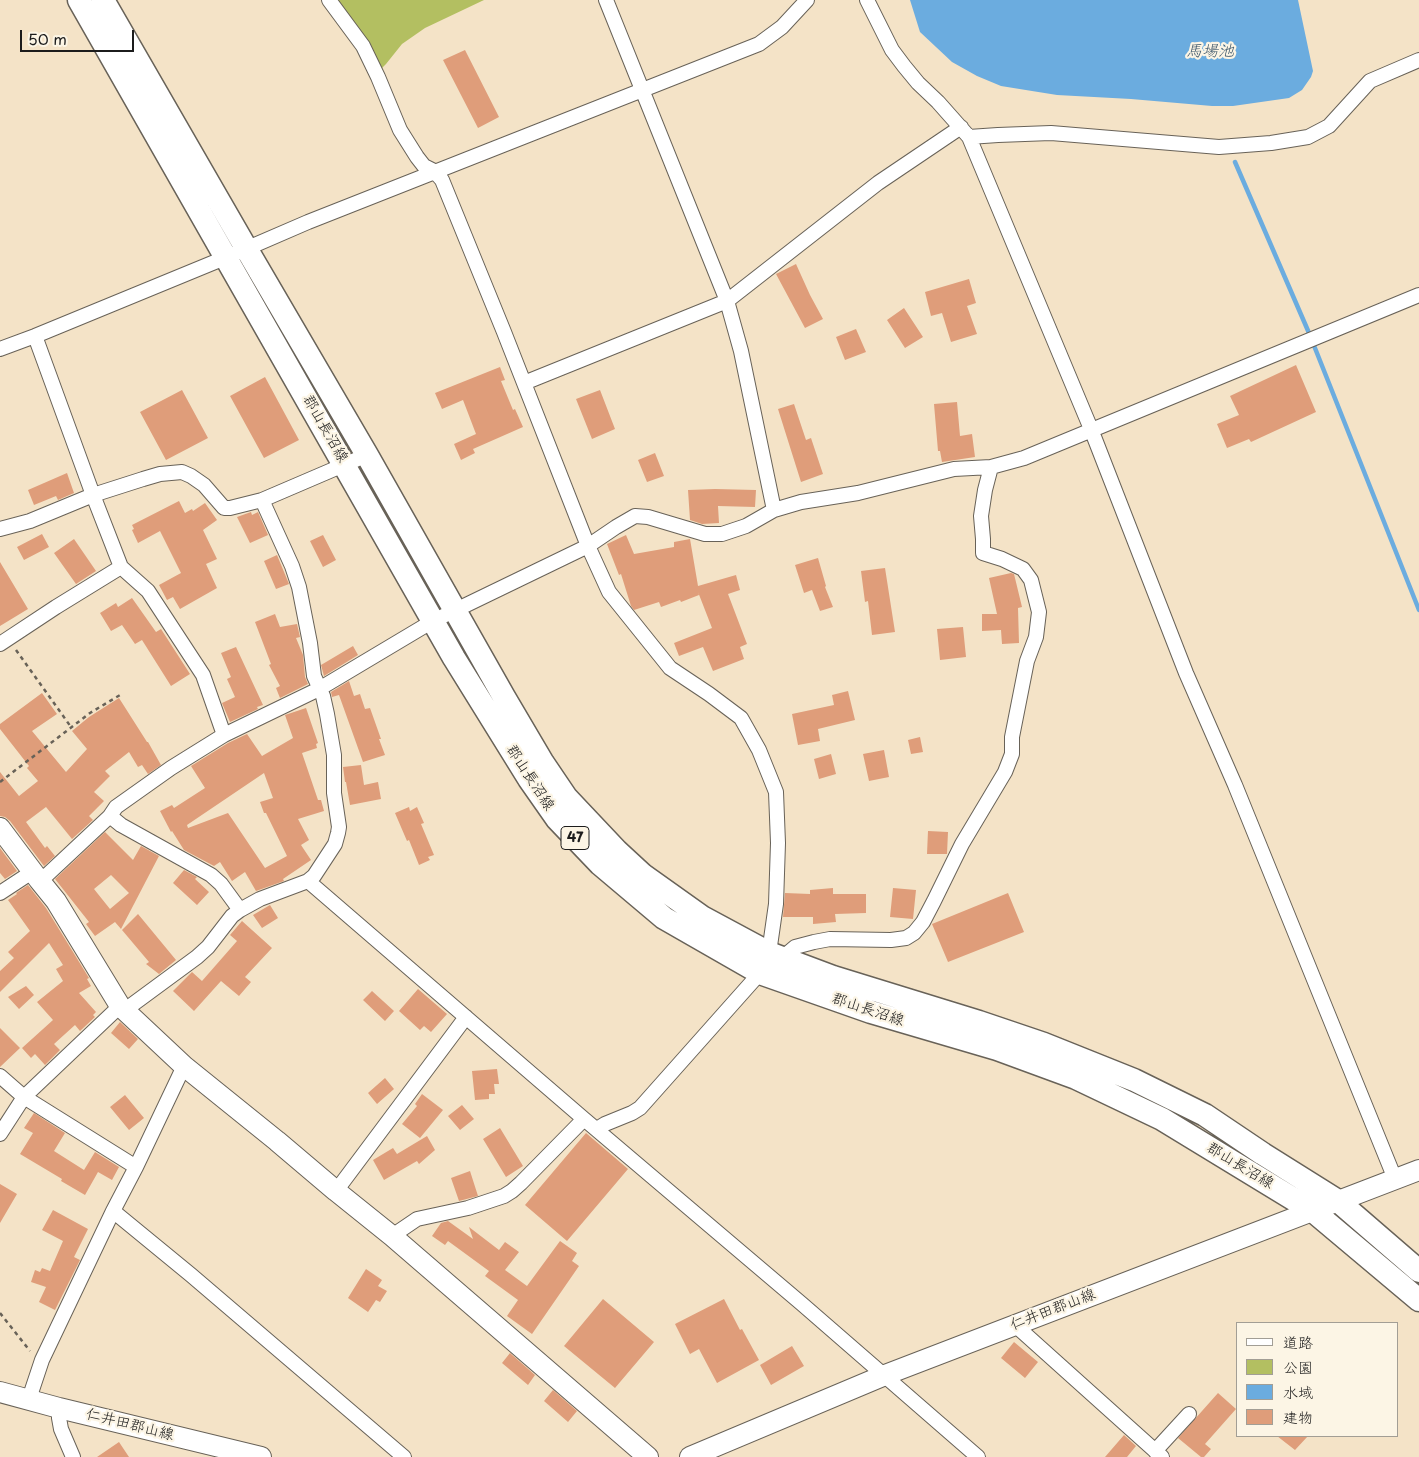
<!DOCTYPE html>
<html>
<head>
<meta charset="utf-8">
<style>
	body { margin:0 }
	#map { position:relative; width:1419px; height:1457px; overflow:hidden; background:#f4e3c7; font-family:"Playpen Sans","Klee One",sans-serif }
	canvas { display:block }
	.legend { position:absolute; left:1236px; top:1322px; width:162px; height:115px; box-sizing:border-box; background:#fcf5e5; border:1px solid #a29e95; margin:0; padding:6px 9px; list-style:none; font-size:15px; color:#1c1c1c }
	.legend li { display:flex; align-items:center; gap:10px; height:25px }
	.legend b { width:25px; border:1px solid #a29e95 }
	.scale { position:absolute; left:20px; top:30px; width:114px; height:22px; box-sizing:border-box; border:2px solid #1c1c1c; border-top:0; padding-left:6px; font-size:15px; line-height:18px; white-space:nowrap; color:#1c1c1c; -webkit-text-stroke:4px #fcf5e5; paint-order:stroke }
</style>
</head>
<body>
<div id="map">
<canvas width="1419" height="1457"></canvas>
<ul class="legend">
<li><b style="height:6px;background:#fff"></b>道路</li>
<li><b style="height:14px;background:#b3bf61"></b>公園</li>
<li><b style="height:14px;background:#6bacdf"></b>水域</li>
<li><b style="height:14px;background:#df9d7a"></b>建物</li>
</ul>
<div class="scale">50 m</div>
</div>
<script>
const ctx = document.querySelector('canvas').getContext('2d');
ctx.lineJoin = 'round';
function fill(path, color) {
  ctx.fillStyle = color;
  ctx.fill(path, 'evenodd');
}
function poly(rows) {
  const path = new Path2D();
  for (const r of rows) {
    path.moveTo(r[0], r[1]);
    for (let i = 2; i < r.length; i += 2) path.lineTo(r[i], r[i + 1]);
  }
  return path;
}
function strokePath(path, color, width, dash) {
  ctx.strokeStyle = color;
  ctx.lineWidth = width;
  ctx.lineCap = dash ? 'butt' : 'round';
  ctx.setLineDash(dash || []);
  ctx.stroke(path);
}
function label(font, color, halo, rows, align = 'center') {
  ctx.font = font + ' "Playpen Sans","Klee One",sans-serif';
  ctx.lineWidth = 4.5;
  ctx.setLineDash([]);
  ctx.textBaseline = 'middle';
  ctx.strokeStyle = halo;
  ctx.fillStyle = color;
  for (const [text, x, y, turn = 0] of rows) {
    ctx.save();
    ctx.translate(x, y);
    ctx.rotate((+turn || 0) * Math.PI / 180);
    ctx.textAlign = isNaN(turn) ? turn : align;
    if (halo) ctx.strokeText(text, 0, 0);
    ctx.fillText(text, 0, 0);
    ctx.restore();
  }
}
fill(poly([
	[333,0,484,0,425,28,402,44,386,64,378,72]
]), '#b3bf61');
fill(poly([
	[910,0,1298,0,1313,71,1311,77,1302,90,1289,98,1233,106,1212,106,1131,99,1057,95,1032,91,1001,86,977,76,952,62,920,32]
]), '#6bacdf');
strokePath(poly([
	[1235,162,1309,333,1419,610]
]), '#6bacdf', 4.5);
fill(poly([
	[465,50,499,117,478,128,443,60],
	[796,264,810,295,823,319,805,328,776,274],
	[969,279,976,303,967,306,977,334,951,342,942,313,931,316,925,292],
	[904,308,923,337,905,348,887,320],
	[856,329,866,352,845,360,836,337],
	[1296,365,1316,412,1251,442,1249,439,1227,448,1217,424,1239,415,1230,396],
	[500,367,505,380,501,381,513,410,515,409,523,427,473,449,475,453,461,460,454,444,476,434,463,400,442,409,435,393],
	[265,377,299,440,264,458,230,396],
	[182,390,208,438,166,460,140,412],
	[600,390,615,429,592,439,576,399],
	[957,402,960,436,972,434,975,457,942,462,940,451,938,451,934,404],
	[794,404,806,440,811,438,823,474,801,482,778,409],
	[655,453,664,476,647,482,638,460],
	[67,473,74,493,58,500,56,496,34,505,28,490],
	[715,489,756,490,755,507,718,506,719,523,702,524,690,520,688,490],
	[179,501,185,513,192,509,193,511,205,503,217,520,203,530,217,559,206,564,217,588,180,609,173,597,167,600,159,585,181,573,160,531,138,543,132,530,134,529,132,525],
	[251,512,252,515,258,512,268,535,250,543,237,517],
	[42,534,49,547,24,560,17,547],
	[323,535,336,560,323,567,310,541],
	[626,535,634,554,674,547,674,542,690,539,698,586,736,575,740,590,728,594,747,644,740,647,744,659,713,671,703,647,679,656,674,643,712,628,698,592,699,595,681,602,680,600,661,607,659,602,634,610,631,606,621,574,619,575,607,544],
	[74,539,96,571,76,584,54,553],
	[277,555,289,584,276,589,264,561],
	[818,558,826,586,825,587,833,607,820,611,812,590,804,593,795,565],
	[0,562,28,609,0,626],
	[885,568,895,632,872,635,868,601,865,602,861,571],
	[1011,573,1014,574,1022,607,1018,608,1019,643,1002,644,1001,630,982,631,982,614,997,614,989,578],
	[132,598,156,632,161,629,190,674,171,686,142,640,135,644,122,625,111,631,100,613,116,603,118,607],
	[275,614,280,627,297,624,300,637,296,638,303,655,305,677,308,684,280,698,276,688,280,686,269,665,271,664,255,622],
	[963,627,966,657,940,660,937,629],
	[353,646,358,655,324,676,321,665],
	[236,647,263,705,257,707,258,709,230,722,222,703,235,697,227,679,231,677,221,653],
	[349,681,354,696,360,694,365,709,370,708,381,739,379,739,385,755,363,762,339,695,332,697,331,692],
	[848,691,855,720,818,729,820,741,798,745,792,714,834,705,832,695],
	[42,693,57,714,32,731,66,772,87,749,72,731,89,717,119,698,147,742,148,742,161,765,148,774,142,765,138,767,129,752,105,771,110,776,94,792,104,801,89,816,93,820,72,839,46,807,26,822,45,848,47,846,55,856,44,866,10,821,5,817,0,816,0,772,19,796,38,781,27,768,29,766,0,729,0,724],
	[306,708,318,743,316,744,317,748,302,753,318,800,321,800,324,811,298,819,309,840,301,845,311,860,283,879,284,881,256,891,245,872,232,881,220,862,214,866,184,850,172,831,171,832,160,811,172,805,174,808,205,788,191,766,228,743,247,734,262,756,293,738,285,715],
	[264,773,273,798,260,802,264,813,266,813,287,856,265,868,228,813,188,828,187,825],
	[920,737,923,752,911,754,908,740],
	[884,750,889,777,869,781,863,754],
	[831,754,836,774,819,779,814,759],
	[361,765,364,785,378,782,381,799,350,805,346,782,345,782,343,767],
	[409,807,410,811,417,807,424,823,421,824,434,855,428,857,430,860,419,865,409,840,407,841,395,813],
	[928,831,948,832,947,854,927,854],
	[105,832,133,860,141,846,159,856,121,929,115,922,95,936,86,924,89,922,55,879],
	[111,875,129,893,110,909,94,889],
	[0,848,17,871,5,879,0,873],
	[184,870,197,877,195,879,209,892,197,905,173,883],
	[28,885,46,908,89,978,87,979,91,986,79,993,96,1012,93,1015,95,1017,80,1031,75,1025,54,1044,60,1050,45,1065,35,1054,31,1058,22,1048,53,1020,37,1002,63,981,56,969,63,965,49,943,0,992,0,971,14,958,8,952,30,931,8,900,17,894,16,893],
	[833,888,833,894,866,894,866,913,835,914,836,922,813,924,813,917,783,917,785,893,810,894,810,890],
	[893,888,916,890,913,919,890,917],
	[1008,893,1024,932,948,962,932,924],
	[270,905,278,918,262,928,253,915],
	[138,914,176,960,159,974,146,964,149,962,122,930],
	[242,921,272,948,245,977,251,982,239,996,221,981,194,1011,173,991,192,972,202,981,237,941,230,935],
	[26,986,34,995,19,1009,8,997],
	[418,989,447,1014,431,1032,424,1026,420,1030,399,1011],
	[372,991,394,1011,385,1021,363,1000],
	[120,1022,138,1039,129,1049,111,1033],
	[0,1028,20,1048,0,1067],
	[497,1069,499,1084,494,1084,495,1094,489,1094,489,1099,475,1100,472,1071],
	[385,1078,394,1089,377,1104,368,1093],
	[422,1094,443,1110,420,1138,402,1124,417,1106,415,1104],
	[125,1095,144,1118,129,1130,110,1107],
	[462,1105,474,1119,460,1130,448,1116],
	[34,1113,65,1133,54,1151,84,1170,95,1152,119,1167,112,1180,98,1172,85,1195,61,1181,62,1179,20,1154,33,1133,24,1128],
	[500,1128,523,1166,506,1177,483,1139],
	[586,1133,628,1169,567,1241,525,1205],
	[427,1136,435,1150,419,1164,417,1161,384,1180,373,1160,393,1148,397,1154],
	[470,1171,478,1196,459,1201,451,1178],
	[0,1184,17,1194,0,1223],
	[53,1210,88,1229,74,1257,80,1260,55,1310,39,1302,46,1287,31,1282,35,1270,40,1272,42,1268,50,1271,63,1241,42,1230],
	[448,1221,473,1239,469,1227,499,1250,505,1242,519,1252,505,1270,527,1286,560,1241,577,1253,572,1261,579,1266,532,1334,507,1316,518,1300,485,1276,489,1271,448,1241,445,1245,432,1236,441,1223],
	[366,1269,382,1280,378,1286,387,1291,380,1302,376,1300,368,1312,348,1298],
	[603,1299,654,1342,615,1388,564,1346],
	[724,1299,740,1330,742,1329,759,1360,717,1383,699,1349,690,1354,675,1324],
	[1014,1342,1038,1362,1025,1378,1001,1358],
	[792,1346,804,1366,771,1385,760,1365],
	[510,1353,535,1375,528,1385,502,1363],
	[553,1390,577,1411,568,1422,544,1401],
	[1218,1393,1236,1409,1205,1444,1211,1449,1204,1457,1201,1457,1178,1438],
	[1124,1435,1136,1446,1127,1457,1105,1457],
	[1277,1436,1308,1436,1295,1450],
	[119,1442,129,1457,97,1457]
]), '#df9d7a');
const street = poly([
	[329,0,363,46,378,77,400,130,417,157,424,166,434,171,442,180,504,332,588,546,609,592,670,668,709,694,741,718,759,750,776,792,778,843,776,904,769,953,760,973,640,1108,632,1113,605,1124,597,1129],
	[606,0,727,301,741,351,774,510],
	[867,0,892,50,904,66,918,83,938,102,969,137,1091,429,1186,673,1235,785,1395,1179],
	[969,137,998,135,1051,133,1219,147,1271,143,1308,137,1329,126,1370,81,1419,60],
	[35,336,93,495,121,567,148,591,203,675,224,735],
	[0,349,35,336,227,257,308,222,759,44,782,27,807,0],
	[524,383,727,301,878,183,961,127],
	[262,500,367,455],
	[0,529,30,521,93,495,143,479,160,474,182,472,191,476,204,485,224,508,230,508,262,500,292,566,299,587,310,643,314,676,323,696,327,714,334,755,334,793,339,827,338,833,335,844,314,876,308,881,260,899,240,910,232,916,208,947,197,957,125,1010],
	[0,644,56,607,121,567],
	[110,816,121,825,211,875,221,884,240,910],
	[39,880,48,874,110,816,116,807,171,768,224,735,319,689,433,621,588,546,616,527,635,516,648,517,705,534,722,534,746,526,774,510,801,502,858,493,954,469,991,467,1024,458,1419,295],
	[308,881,584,1119,802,1304,978,1457],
	[0,893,32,872],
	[782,958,795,947,814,942,830,939,891,940,906,938,914,933,923,922,934,901,962,844,1005,772,1012,754,1012,737,1027,661,1036,637,1039,612,1031,580,1023,569,1002,559,983,553,983,539,981,516,985,490,991,467],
	[0,1076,24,1097,136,1167],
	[0,1134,24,1097,120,1006],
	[336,1191,466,1017],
	[113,1211,191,1275,404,1457],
	[392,1236,417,1219,468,1208,504,1196,512,1191,521,1183,584,1119],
	[1015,1325,1162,1457],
	[29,1399,42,1360,113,1211,136,1167,184,1066],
	[59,1408,59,1418,61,1429,73,1457],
	[1155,1451,1189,1414]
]);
const secondary = poly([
	[0,828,39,880,56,901,120,1006,184,1066,277,1141,336,1191,392,1236,648,1457],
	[0,1392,59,1408,261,1457],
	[690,1457,885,1375,1419,1170]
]);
const primary = poly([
	[79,0,454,658,529,779,557,819,600,864,664,918,760,973,871,1012,997,1049,1076,1078,1162,1119,1313,1211,1419,1300],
	[103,0,246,248,367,455,504,697,543,763,566,797,617,851,643,875,702,917,769,953,833,977,979,1022,1044,1044,1134,1080,1205,1115,1263,1154,1338,1201,1419,1271]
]);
strokePath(street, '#686258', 16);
strokePath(secondary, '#686258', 22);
strokePath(primary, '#686258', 25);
strokePath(poly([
	[16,650,71,727],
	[0,782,90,713,120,695],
	[0,1313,30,1351]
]), '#686258', 2.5, [4, 4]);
strokePath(street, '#fff', 14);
strokePath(secondary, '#fff', 20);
strokePath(primary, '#fff', 22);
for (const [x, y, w] of [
	[575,838,28]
]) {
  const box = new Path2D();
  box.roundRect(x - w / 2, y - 11.5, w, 23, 4);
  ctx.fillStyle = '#fcf5e5';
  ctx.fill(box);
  strokePath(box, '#1c1c1c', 1);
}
label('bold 14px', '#1c1c1c', null, [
	["47",575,838]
]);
label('15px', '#1c1c1c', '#fcf5e5', [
	["郡山長沼線",325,429,60],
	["郡山長沼線",530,778,57],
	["郡山長沼線",868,1010,18],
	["郡山長沼線",1240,1166,31],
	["仁井田郡山線",1053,1310,-21],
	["仁井田郡山線",130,1425,14]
]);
label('italic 16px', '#3c566a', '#fcf5e5', [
	["馬場池",1210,52]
]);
</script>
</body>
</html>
